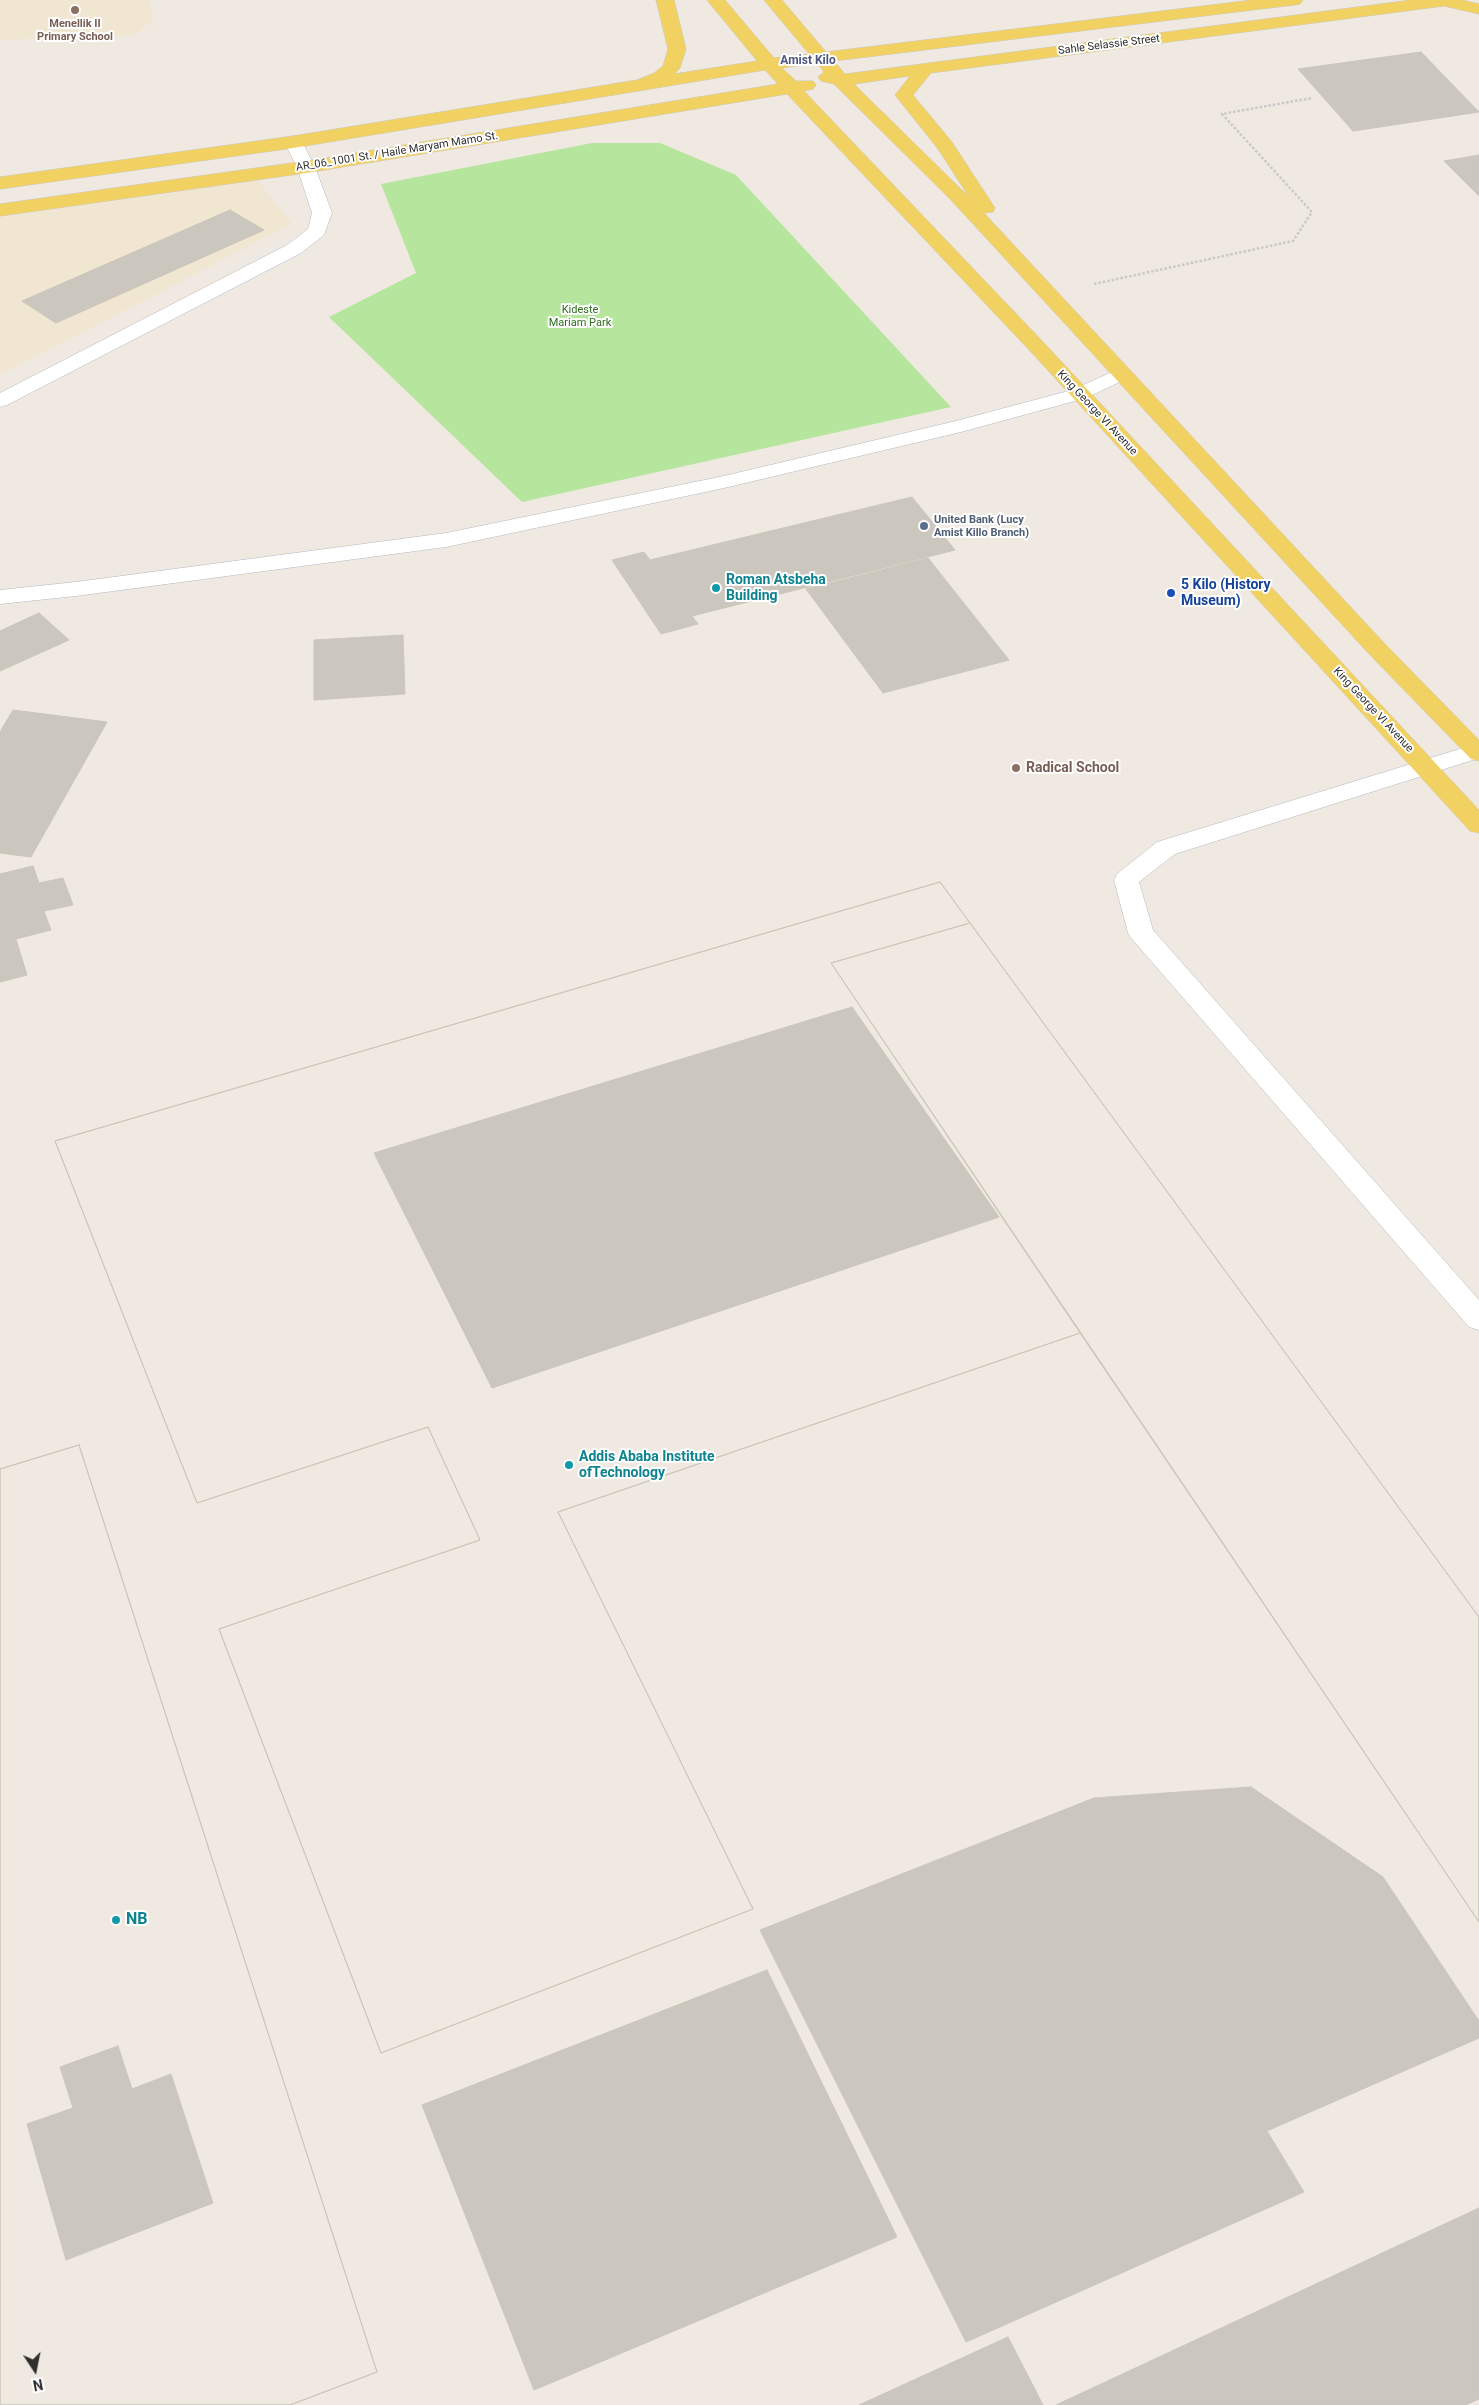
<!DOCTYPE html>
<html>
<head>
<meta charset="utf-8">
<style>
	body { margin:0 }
	#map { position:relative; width:1479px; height:2405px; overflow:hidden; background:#efe9e1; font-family:Roboto,sans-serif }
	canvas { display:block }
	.north { position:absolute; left:10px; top:2345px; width:50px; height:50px; -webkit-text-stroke:4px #fff; paint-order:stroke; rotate:169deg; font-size:14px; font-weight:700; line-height:20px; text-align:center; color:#2e2e2e }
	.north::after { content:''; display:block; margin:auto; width:18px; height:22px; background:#2e2e2e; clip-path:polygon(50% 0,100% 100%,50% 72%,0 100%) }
</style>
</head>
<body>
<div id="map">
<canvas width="1479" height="2405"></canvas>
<div class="north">N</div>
</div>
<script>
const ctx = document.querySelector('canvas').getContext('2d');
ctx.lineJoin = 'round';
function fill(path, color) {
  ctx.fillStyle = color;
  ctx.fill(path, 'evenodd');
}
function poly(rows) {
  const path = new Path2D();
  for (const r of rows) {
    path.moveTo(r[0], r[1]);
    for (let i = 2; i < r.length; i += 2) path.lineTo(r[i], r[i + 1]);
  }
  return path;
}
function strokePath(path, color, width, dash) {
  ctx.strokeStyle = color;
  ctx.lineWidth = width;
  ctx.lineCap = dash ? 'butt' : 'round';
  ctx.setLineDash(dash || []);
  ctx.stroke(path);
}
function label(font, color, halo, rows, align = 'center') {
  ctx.font = font + ' Roboto,sans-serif';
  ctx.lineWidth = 4;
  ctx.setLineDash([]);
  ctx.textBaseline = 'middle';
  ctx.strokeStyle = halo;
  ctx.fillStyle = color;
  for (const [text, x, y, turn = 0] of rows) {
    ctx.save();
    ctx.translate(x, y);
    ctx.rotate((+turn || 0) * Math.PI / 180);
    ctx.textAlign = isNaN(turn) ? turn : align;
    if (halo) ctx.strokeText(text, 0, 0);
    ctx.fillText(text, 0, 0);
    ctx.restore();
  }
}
fill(poly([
	[0,0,150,0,152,21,135,35,0,40],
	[253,175,292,224,0,375,0,210]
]), '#f0e6d1');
fill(poly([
	[592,143,660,143,736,175,951,407,522,502,329,317,416,273,381,184]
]), '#b6e59e');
const building = poly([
	[1421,52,1479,112,1353,131,1298,69,1421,52],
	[1479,155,1479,196,1444,161,1479,155],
	[230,210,264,230,56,323,22,301,230,210],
	[912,497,955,550,692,616,698,624,661,634,612,560,644,552,650,560,912,497],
	[928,558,1009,660,883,693,806,589,928,558],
	[39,613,69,640,0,671,0,631,39,613],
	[403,635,405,694,314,700,314,640,403,635],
	[13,710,107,722,31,857,0,853,0,732,13,710],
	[33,866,39,883,63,878,73,905,44,911,51,930,16,939,27,975,0,982,0,874,33,866],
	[940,882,970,923,831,963,1080,1333,558,1512,753,1909,381,2053,219,1629,480,1540,428,1427,197,1503,55,1141,940,882],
	[852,1007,999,1217,492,1388,374,1153,852,1007],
	[940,882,1479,1617,1479,1922,1080,1333,558,1512,753,1909,381,2053,219,1629,480,1540,428,1427,197,1503,55,1141,940,882],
	[970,923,1479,1617,1479,1922,831,963,970,923],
	[79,1445,377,2372,290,2405,0,2405,0,1469,79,1445],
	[118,2046,132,2089,171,2074,213,2203,66,2260,27,2124,73,2108,60,2067,118,2046],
	[79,1445,377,2372,290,2405,0,2405,0,1469,79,1445],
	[1251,1787,1383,1877,1479,2021,1479,2038,1267,2131,1304,2192,966,2342,760,1930,1094,1798,1251,1787],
	[767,1970,897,2237,534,2390,422,2105,767,1970],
	[1479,2208,1479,2399,1466,2405,1056,2405,1479,2208],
	[1008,2337,1043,2405,859,2405,1008,2337]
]);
fill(building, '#cbc7bf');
strokePath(building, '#cbc5ba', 1);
const minor = poly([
	[293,136,300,138,315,167,332,213,324,235,301,253,7,405,0,407,0,393,287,245,308,229,312,213,297,167,284,142,286,138,293,136],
	[1121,368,1128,370,1131,374,1128,378,1086,398,961,432,724,488,446,547,76,596,0,604,0,590,76,582,446,533,724,476,956,421,1072,390,1121,368],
	[1476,744,1479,744,1479,758,1175,854,1139,882,1153,930,1479,1300,1479,1330,1469,1327,1132,939,1128,933,1114,880,1117,874,1157,842,1476,744]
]);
const major = poly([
	[656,0,674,0,686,49,680,68,674,74,757,61,707,0,725,0,774,58,809,54,764,0,782,0,826,52,1252,0,1303,0,1300,4,1294,5,834,61,845,74,1411,0,1462,0,1479,4,1479,14,1444,6,931,73,913,95,952,142,995,208,993,212,984,213,1386,645,1479,740,1479,761,1471,759,1370,655,950,199,834,84,821,81,818,77,824,72,817,63,782,68,796,81,813,81,816,85,813,89,804,91,1046,345,1479,810,1479,833,1470,831,1032,353,787,94,306,173,0,216,0,204,306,161,778,84,765,70,293,148,0,189,0,177,293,136,637,80,654,73,663,66,668,49,656,0],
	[910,76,895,95,938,149,969,197,854,84,910,76]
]);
strokePath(minor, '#b4b7c1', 1);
strokePath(major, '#c9c9c9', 1);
strokePath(poly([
	[1094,284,1293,241,1312,212,1222,114,1312,98]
]), '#c9c9c9', 2.5, [2.5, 2]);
fill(minor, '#fff');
fill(major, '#f2d163');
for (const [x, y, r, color] of [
	[75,10,5,"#8d6e63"],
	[924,526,5,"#5c6f8a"],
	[716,588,5,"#0f9aa8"],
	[1171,593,5,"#1a4fb4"],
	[1016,768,5,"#8d6e63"],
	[569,1465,5,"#0f9aa8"],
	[116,1920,5,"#0f9aa8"]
]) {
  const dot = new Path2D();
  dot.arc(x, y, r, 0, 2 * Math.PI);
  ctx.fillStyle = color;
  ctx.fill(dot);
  strokePath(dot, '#fff', 2);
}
label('bold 11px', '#785e54', '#fff', [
	["Menellik II",75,24],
	["Primary School",75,37]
]);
label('11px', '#2e2e2e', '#fff', [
	["Sahle Selassie Street",1109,45,-7],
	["AR_06_1001 St. / Haile Maryam Mamo St.",397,152,-9],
	["King George VI Avenue",1097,413,47],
	["King George VI Avenue",1373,710,47]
]);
label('11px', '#2c6e1b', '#fff', [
	["Kideste",580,310],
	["Mariam Park",580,323]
]);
label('bold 11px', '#4e5e75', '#fff', [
	["United Bank (Lucy",934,520],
	["Amist Killo Branch)",934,533]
], 'left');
label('bold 12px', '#4d5680', '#fff', [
	["Amist Kilo",808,61]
]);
label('bold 14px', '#0d838f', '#fff', [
	["Roman Atsbeha",726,580],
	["Building",726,596],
	["Addis Ababa Institute",579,1457],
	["ofTechnology",579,1473]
], 'left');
label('bold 14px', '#164399', '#fff', [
	["5 Kilo (History",1181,585],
	["Museum)",1181,601]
], 'left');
label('bold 14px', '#785e54', '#fff', [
	["Radical School",1026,768]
], 'left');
label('bold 16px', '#0d838f', '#fff', [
	["NB",126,1920]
], 'left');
</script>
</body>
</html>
